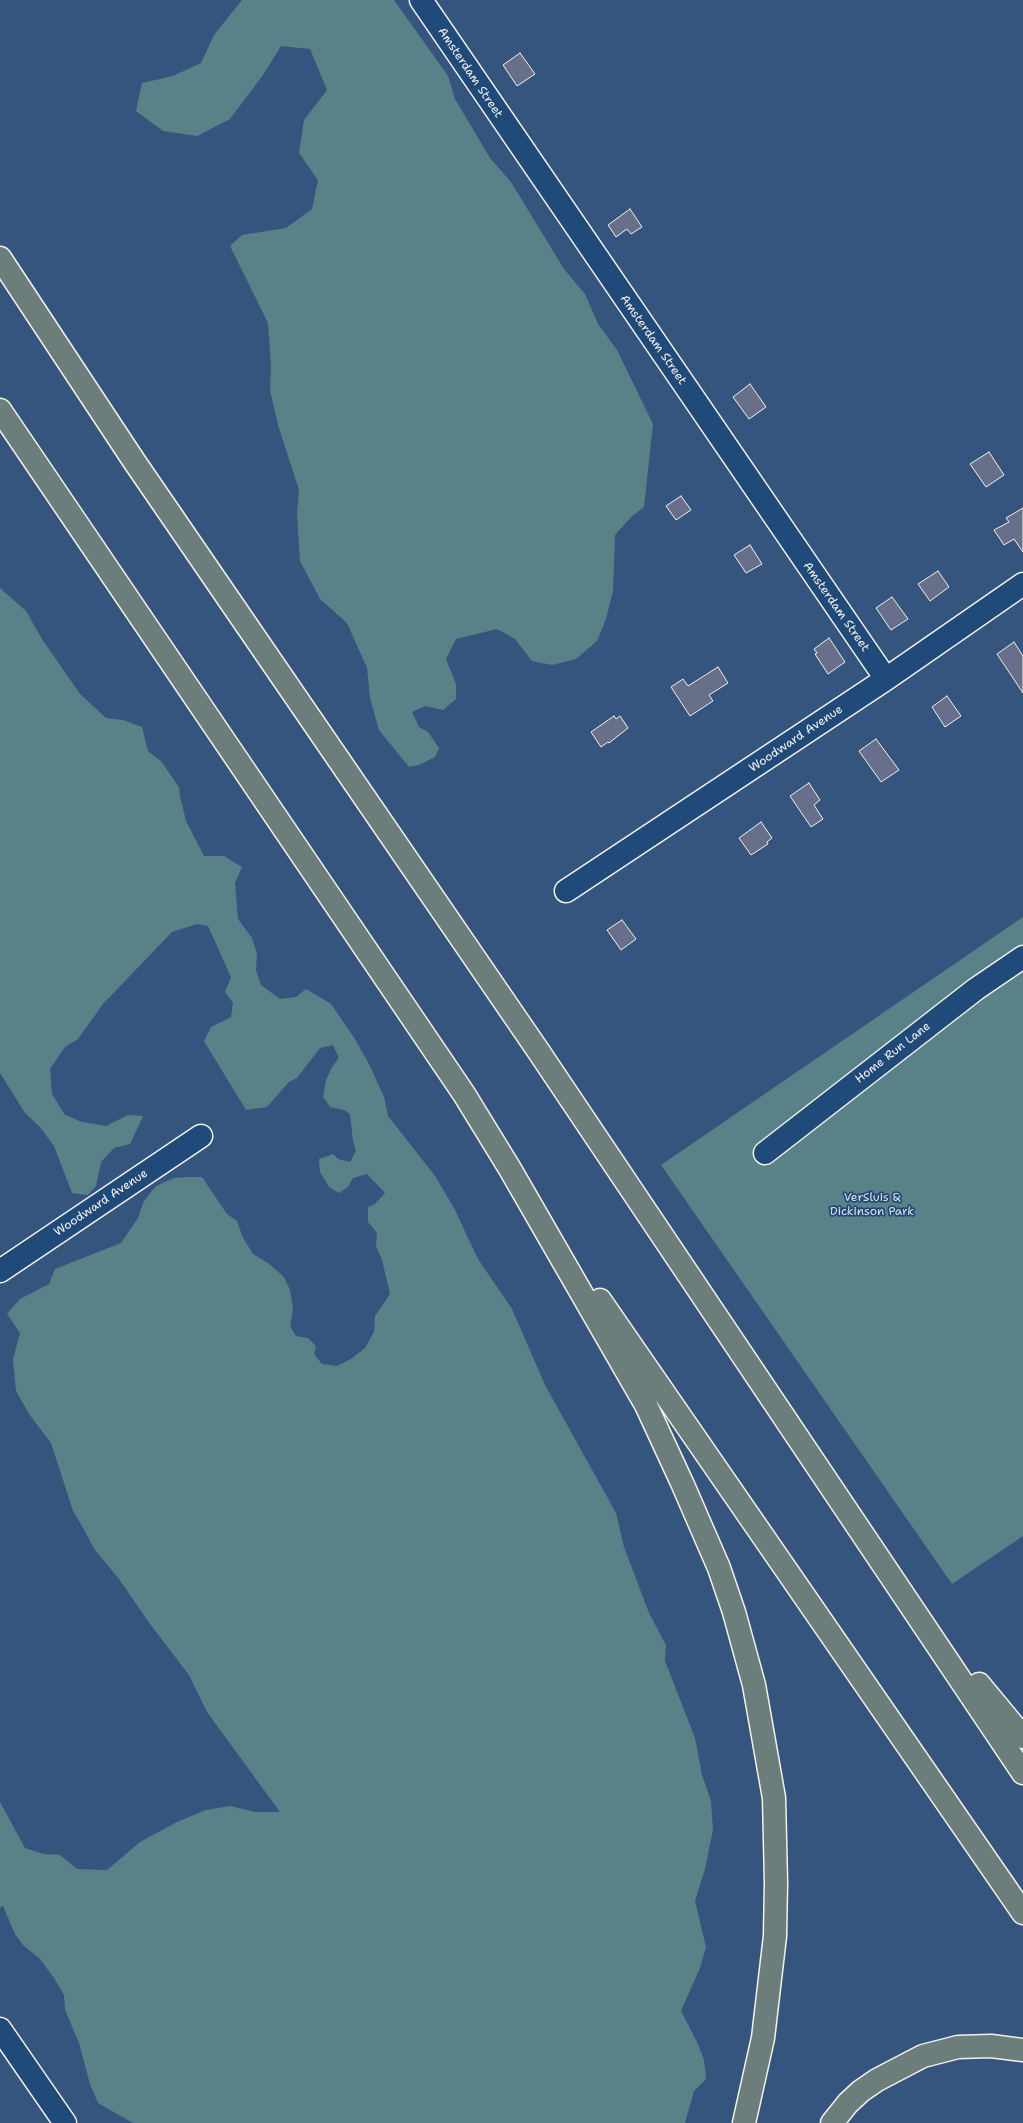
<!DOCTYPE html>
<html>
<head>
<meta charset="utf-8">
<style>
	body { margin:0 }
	canvas { display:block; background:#35557f }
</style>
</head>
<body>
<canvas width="1023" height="2123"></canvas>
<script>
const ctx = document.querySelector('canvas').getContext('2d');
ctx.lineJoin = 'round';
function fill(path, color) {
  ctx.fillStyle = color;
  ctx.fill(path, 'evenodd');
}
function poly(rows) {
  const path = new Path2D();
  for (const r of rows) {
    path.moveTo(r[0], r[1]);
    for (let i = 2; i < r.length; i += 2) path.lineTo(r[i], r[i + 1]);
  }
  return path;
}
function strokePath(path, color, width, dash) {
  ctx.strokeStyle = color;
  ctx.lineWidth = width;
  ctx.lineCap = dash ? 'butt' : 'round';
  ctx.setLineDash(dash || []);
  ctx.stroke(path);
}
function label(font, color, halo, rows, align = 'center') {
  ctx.font = font + ' "Shantell Sans",sans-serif';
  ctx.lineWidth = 3.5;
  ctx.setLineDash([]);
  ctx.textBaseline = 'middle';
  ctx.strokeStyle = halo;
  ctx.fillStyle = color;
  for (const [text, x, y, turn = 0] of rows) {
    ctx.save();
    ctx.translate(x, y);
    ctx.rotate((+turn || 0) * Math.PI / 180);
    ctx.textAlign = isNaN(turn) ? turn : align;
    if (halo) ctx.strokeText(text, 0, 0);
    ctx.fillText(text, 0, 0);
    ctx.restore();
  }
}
fill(poly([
	[242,0,394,0,448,76,455,99,490,158,511,182,564,269,585,294,598,324,617,350,653,424,644,507,631,517,615,535,613,591,606,619,597,641,576,659,552,665,532,661,515,639,497,629,456,639,446,659,456,684,456,699,443,710,425,706,412,712,419,727,428,732,439,748,435,757,419,765,409,767,379,730,370,698,367,668,347,623,320,599,300,561,297,514,299,490,278,425,270,390,271,366,268,323,230,246,242,235,286,228,312,209,318,180,299,153,304,120,327,90,310,49,281,46,263,75,230,119,197,136,163,131,136,111,142,83,173,76,201,63,214,35],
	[0,588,26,611,42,639,80,694,106,718,123,720,142,727,148,751,161,761,179,787,180,796,186,821,204,856,224,856,242,867,235,883,238,919,252,938,257,954,256,970,261,985,280,999,296,997,306,989,331,1004,355,1039,370,1066,384,1097,388,1116,435,1176,454,1208,478,1259,512,1309,545,1385,616,1513,624,1547,649,1613,666,1645,665,1661,695,1738,702,1775,711,1801,713,1830,705,1869,695,1901,706,1947,700,1968,681,2011,698,2044,704,2060,706,2079,694,2091,685,2123,133,2123,98,2103,90,2084,79,2043,65,2010,64,1995,54,1978,40,1959,23,1945,15,1934,3,1906,0,1908,0,1802,25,1848,44,1854,60,1855,77,1869,107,1870,140,1842,177,1822,206,1810,230,1806,255,1812,280,1812,207,1712,189,1675,150,1624,119,1579,95,1550,82,1526,73,1511,51,1443,29,1414,16,1391,13,1359,20,1333,7,1314,20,1299,49,1284,55,1269,121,1243,138,1218,144,1201,156,1186,174,1178,187,1177,202,1177,227,1214,237,1221,243,1238,253,1254,268,1263,284,1277,290,1290,293,1309,290,1326,296,1336,308,1338,316,1346,314,1354,322,1364,337,1366,351,1359,365,1348,374,1332,375,1316,390,1294,382,1260,376,1246,377,1233,368,1222,368,1207,375,1204,385,1193,367,1174,353,1178,348,1187,339,1193,329,1187,320,1172,319,1159,333,1154,338,1159,350,1162,356,1151,353,1141,350,1114,344,1110,330,1107,323,1097,326,1080,332,1067,339,1058,333,1045,320,1048,297,1078,289,1082,267,1107,246,1110,204,1041,211,1027,231,1017,233,1003,225,992,231,977,208,926,197,924,172,932,103,1004,78,1039,65,1047,50,1069,52,1094,65,1115,82,1122,106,1126,128,1115,143,1116,130,1144,114,1148,101,1162,96,1186,88,1195,72,1193,54,1146,40,1127,25,1113,0,1073],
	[1023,917,1023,1536,952,1584,661,1165]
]), '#588188');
const building = poly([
	[520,53,535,74,517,86,503,65,520,53],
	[630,209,642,227,631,234,627,229,616,237,608,225,630,209],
	[750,384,766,407,749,419,733,397,750,384],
	[989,452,1004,475,986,487,970,464,989,452],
	[681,496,691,510,676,520,666,506,681,496],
	[1023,508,1023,552,1014,539,1004,545,994,530,1009,522,1006,518,1023,508],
	[750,545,762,564,746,573,734,555,750,545],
	[938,571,949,587,930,601,918,584,938,571],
	[892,597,908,619,891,630,876,608,892,597],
	[829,638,845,662,828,674,815,654,817,653,814,649,829,638],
	[1014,642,1023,656,1023,693,997,654,1014,642],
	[718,667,728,683,709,695,713,701,690,716,671,687,683,679,688,686,718,667],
	[947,696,961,716,945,727,932,707,947,696],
	[614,716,616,719,620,716,628,728,609,743,608,742,601,747,591,732,614,716],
	[876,739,899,770,881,782,859,751,876,739],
	[809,783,820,800,814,805,823,819,811,827,790,796,809,783],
	[761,822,772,838,767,842,768,844,751,855,739,838,761,822],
	[622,920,636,939,621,950,607,930,622,920]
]);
fill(building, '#676f8a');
strokePath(building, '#f4f1e8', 1);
const minor = poly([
	[421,0,886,679],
	[566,891,886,679,1023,584],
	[765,1153,976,989,1023,957],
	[0,1271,201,1136],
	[0,2029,65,2123]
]);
const highway = poly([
	[0,258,134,461,537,1049,1023,1773],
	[0,410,464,1094,510,1169,646,1405,683,1485,719,1568,734,1612,754,1685,774,1798,776,1883,775,1936,763,2038,744,2123],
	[600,1300,1023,1913],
	[979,1684,1023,1737],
	[832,2123,848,2103,861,2091,877,2080,923,2056,958,2047,991,2046,1023,2050]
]);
strokePath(minor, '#f4f1e8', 25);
strokePath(highway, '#f4f1e8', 25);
strokePath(minor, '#1f4a7a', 22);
strokePath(highway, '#6c7e7c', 22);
label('12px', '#f4f1e8', '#1f4a7a', [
	["Amsterdam Street",470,73,56],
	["Amsterdam Street",653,340,55],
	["Amsterdam Street",836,607,55],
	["Woodward Avenue",796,739,-34],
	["Home Run Lane",893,1053,-38],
	["Woodward Avenue",101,1203,-34]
]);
label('12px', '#dde0da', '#1f4a7a', [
	["VerSluis &",872,1198],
	["Dickinson Park",872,1212]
]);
</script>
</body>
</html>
